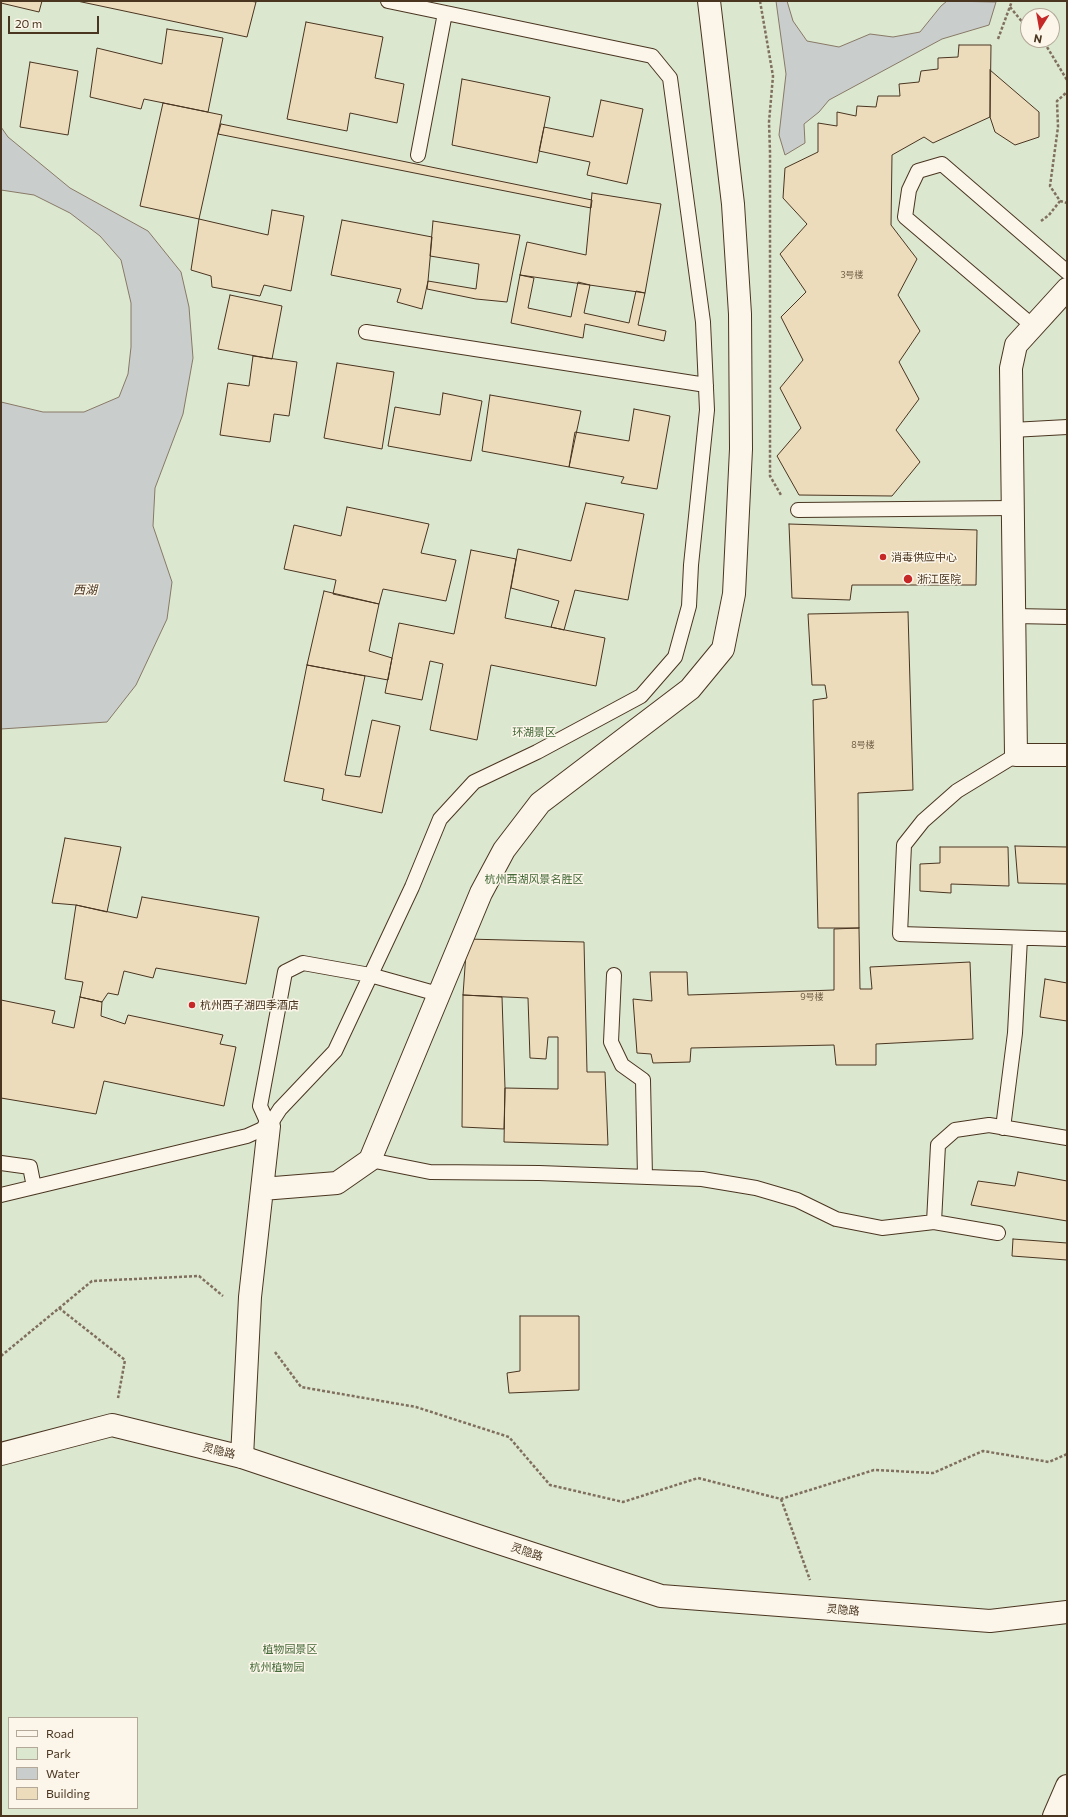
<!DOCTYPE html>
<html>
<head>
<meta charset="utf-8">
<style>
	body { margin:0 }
	#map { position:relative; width:1068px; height:1817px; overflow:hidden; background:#fbf6e9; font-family:Commissioner,sans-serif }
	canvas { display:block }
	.frame { position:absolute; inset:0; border:2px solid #4a3520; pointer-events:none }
	.legend { position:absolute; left:8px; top:1717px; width:130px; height:92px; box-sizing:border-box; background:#fbf6e9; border:1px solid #b4a999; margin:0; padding:5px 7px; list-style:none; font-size:12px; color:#4a3520 }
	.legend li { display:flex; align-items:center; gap:8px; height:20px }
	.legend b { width:20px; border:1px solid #b4a999 }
	.north { position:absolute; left:1020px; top:8px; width:40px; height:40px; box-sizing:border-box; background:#fbf6e9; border:1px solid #b4a999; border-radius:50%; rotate:191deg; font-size:11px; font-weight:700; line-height:16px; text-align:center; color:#4a3520 }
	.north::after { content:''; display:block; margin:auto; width:14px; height:18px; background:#c62828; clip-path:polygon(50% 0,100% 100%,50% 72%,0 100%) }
	.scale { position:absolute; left:8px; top:16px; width:91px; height:18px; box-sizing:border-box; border:2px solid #4a3520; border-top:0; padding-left:5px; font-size:12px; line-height:14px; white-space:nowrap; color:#4a3520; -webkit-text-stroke:3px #fbf6e9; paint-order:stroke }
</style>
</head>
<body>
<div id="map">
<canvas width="1068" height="1817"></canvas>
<div class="frame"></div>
<ul class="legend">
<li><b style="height:5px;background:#fbf6e9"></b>Road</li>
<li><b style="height:11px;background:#dce7d0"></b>Park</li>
<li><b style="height:11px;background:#c9cecd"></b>Water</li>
<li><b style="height:11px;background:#ecdcbc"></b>Building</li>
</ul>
<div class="north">N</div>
<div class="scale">20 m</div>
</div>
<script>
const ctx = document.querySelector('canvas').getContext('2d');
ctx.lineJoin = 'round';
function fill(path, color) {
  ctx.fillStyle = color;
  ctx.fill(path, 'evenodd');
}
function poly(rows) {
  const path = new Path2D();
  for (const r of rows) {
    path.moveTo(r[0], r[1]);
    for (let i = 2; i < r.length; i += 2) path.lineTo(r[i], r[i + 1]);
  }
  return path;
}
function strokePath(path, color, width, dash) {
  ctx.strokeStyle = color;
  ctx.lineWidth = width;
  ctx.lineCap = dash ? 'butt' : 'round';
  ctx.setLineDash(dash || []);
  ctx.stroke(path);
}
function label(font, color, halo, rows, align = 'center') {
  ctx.font = font + ' Commissioner,"Noto Sans SC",sans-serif';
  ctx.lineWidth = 3;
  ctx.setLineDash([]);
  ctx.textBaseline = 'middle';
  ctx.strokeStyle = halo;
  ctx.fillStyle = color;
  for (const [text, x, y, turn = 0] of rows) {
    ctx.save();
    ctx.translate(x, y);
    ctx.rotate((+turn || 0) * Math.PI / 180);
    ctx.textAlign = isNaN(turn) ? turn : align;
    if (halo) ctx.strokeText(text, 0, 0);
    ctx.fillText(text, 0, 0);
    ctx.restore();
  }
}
const green = poly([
	[1,1,1067,1,1067,1816,1,1816,1,1],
	[1028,16,1052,16,1052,40,1028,40,1028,16],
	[9,1718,137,1718,137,1808,9,1808,9,1718]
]);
fill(green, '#dce7d0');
strokePath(green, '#887966', 1);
const water = poly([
	[776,1,787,1,793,21,807,41,839,47,870,34,893,37,920,32,941,6,947,1,996,2,989,25,942,39,829,100,819,112,804,124,805,143,785,155,779,135,786,74,776,1],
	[1,127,8,137,70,188,148,231,181,272,189,307,193,358,183,414,155,488,153,526,172,582,167,619,136,685,107,722,1,729,1,402,43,412,84,412,119,397,128,374,131,347,131,303,121,260,100,236,70,213,34,195,1,190,1,127]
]);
fill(water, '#c9cecd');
strokePath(water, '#887966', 1);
const building = poly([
	[1,1,42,1,39,12,1,3,1,1],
	[77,1,250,1,256,2,247,37,77,1],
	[306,22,383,37,375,78,404,84,397,123,350,113,347,131,287,119,306,22],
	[167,29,223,38,208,112,144,99,141,109,90,97,97,48,162,64,167,29],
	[959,45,991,45,990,117,933,143,924,137,892,155,891,225,917,259,898,295,920,331,899,362,919,399,896,430,920,462,892,496,799,495,777,456,801,428,780,388,803,360,781,317,806,292,780,254,807,224,783,198,785,168,818,152,818,123,837,126,837,112,856,116,857,106,876,107,878,96,900,96,899,84,919,82,921,71,938,69,938,58,958,57,959,45],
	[30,62,78,71,68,135,20,127,30,62],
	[990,70,1039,112,1039,137,1015,145,995,132,990,117,990,70],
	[462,79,550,97,537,163,452,145,462,79],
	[601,100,643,109,627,184,587,175,590,162,539,151,544,127,593,137,601,100],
	[163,103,222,115,199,219,140,206,163,103],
	[221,124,592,200,591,208,218,134,221,124],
	[592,193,661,204,645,293,520,275,527,242,586,255,592,193],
	[272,210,304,216,291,291,264,285,260,296,212,287,211,276,191,270,199,219,268,235,272,210],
	[342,220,432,237,428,281,422,309,397,302,401,289,331,275,342,220],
	[433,221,520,235,507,302,476,299,427,289,428,281,476,289,479,264,430,256,433,221],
	[520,275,534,278,528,308,571,317,578,282,590,285,584,313,629,323,636,291,645,293,638,325,666,331,664,341,585,324,583,338,511,323,520,275],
	[230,295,282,306,272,359,218,349,230,295],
	[253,356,297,362,289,416,274,414,270,442,220,435,228,383,249,386,253,356],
	[337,363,394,372,382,449,324,438,337,363],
	[443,393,482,401,471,461,388,446,395,407,440,415,443,393],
	[490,395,581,411,569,467,482,451,490,395],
	[634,409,670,416,657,489,621,483,624,477,569,467,575,432,629,441,634,409],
	[586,503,644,514,628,600,575,590,564,630,551,627,559,601,511,588,518,549,571,561,586,503],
	[347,507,429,524,421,553,456,560,446,601,383,589,379,604,333,594,336,580,284,569,294,525,341,536,347,507],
	[789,524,977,530,976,585,852,585,850,600,792,598,789,524],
	[471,550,516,559,505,618,605,638,596,686,491,665,477,740,430,730,443,664,430,661,422,700,385,693,399,623,454,634,471,550],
	[324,591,379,604,369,651,392,658,388,680,307,665,324,591],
	[908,612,913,790,858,793,859,928,818,928,813,700,827,698,825,685,812,685,808,614,908,612],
	[307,665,365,676,345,775,360,777,372,720,400,726,382,813,322,800,324,789,284,781,307,665],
	[65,838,121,847,107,912,76,905,52,903,65,838],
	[1015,846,1067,847,1067,884,1018,883,1015,846],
	[940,847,1008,847,1009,886,951,884,951,893,920,891,920,864,940,863,940,847],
	[142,897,259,917,246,984,156,968,153,978,124,971,118,995,108,993,102,1002,80,997,83,982,65,979,76,905,137,918,142,897],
	[859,928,860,989,872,989,870,967,970,962,973,1039,876,1044,876,1065,836,1065,834,1045,691,1048,690,1062,653,1063,651,1054,637,1053,633,999,652,1001,650,972,687,972,688,995,834,990,834,929,859,928],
	[467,939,584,942,587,1072,605,1072,608,1145,504,1142,505,1088,558,1089,558,1037,548,1037,546,1059,530,1058,528,998,463,995,467,939],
	[1045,979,1067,983,1067,1021,1040,1017,1045,979],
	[463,995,502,997,505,1088,504,1129,462,1127,463,995],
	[80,997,102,1002,101,1016,125,1024,128,1015,223,1035,220,1044,236,1047,224,1106,104,1081,96,1114,1,1098,1,1000,55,1011,52,1023,74,1028,80,997],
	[1018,1172,1067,1181,1067,1221,971,1205,978,1181,1015,1186,1018,1172],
	[1013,1239,1067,1243,1067,1260,1012,1256,1013,1239],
	[520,1316,579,1316,579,1390,509,1393,507,1373,520,1371,520,1316]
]);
fill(building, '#ecdcbc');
strokePath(building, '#4a3520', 1);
const lane = poly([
	[418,155,445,13],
	[1034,327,905,217,909,190,918,171,942,164,1067,272],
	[366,332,706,385],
	[1012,430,1067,427],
	[798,510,1013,508],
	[1014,616,1067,617],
	[1016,755,957,791,923,821,904,845,900,934,1067,939],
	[614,975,611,1042,622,1065,643,1080,645,1177],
	[269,1126,260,1106,285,972,303,963,370,975,438,994],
	[1003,1128,1015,1033,1020,938],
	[370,1160,430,1172,539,1173,702,1179,756,1188,797,1200,836,1219,882,1228,934,1222,998,1233],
	[1,1163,30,1167,34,1187],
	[1,1195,247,1136,269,1126,280,1109,335,1051,412,887,440,819,474,782,537,752,641,696,675,657,689,606,691,565,707,410,703,322,670,78,652,56,388,1],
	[934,1222,938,1145,955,1130,989,1125,1067,1138]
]);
const street = poly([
	[1067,289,1016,345,1011,368,1016,755,1067,755],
	[262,1189,337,1183,370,1160,481,893,504,850,540,803,690,689,723,649,734,594,741,449,740,314,733,204,709,1],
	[242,1457,250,1297,269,1126]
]);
const secondary = poly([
	[1,1454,112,1425,242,1457,481,1537,661,1596,990,1621,1067,1612],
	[1054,1816,1067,1786]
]);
strokePath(lane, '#4a3520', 16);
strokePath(street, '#4a3520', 24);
strokePath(secondary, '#4a3520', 24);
strokePath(poly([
	[760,1,773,76,769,122,770,152,770,476,781,495],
	[1010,7,1028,29],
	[998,39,1012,1],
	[1040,40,1047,47,1067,80],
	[1060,201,1067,203],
	[1041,221,1049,215,1060,201,1050,186,1058,127,1057,101,1067,92],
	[59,1308,125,1360,118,1398],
	[275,1352,301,1387,416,1407,509,1437,550,1485,623,1502,698,1478,781,1499,874,1470,933,1473,983,1451,1049,1462,1067,1454],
	[1,1356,92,1281,199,1276,223,1296],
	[781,1499,810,1580]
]), '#7f6f5c', 2.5, [3, 2]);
strokePath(lane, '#fbf6e9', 14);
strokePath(street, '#fbf6e9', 22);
strokePath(secondary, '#fbf6e9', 22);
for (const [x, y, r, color] of [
	[883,557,4,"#c62828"],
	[908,579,5,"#c62828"],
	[192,1005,4,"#c62828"]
]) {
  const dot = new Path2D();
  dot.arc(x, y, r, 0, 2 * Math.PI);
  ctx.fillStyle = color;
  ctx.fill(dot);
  strokePath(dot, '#fbf6e9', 1.5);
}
label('9px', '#725f47', null, [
	["3号楼",852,275],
	["8号楼",863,745],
	["9号楼",812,997]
]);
label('11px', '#4a3520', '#fbf6e9', [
	["消毒供应中心",891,557],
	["浙江医院",917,579],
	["杭州西子湖四季酒店",200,1005]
], 'left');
label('11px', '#436837', '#fbf6e9', [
	["环湖景区",534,732],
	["杭州西湖风景名胜区",534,879],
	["植物园景区",290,1649],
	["杭州植物园",277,1667]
]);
label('11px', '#4a3520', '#fbf6e9', [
	["灵隐路",219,1451,14],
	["灵隐路",527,1552,18],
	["灵隐路",843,1610,5]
]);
label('italic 12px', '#4a3520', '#fbf6e9', [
	["西湖",85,590]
]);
</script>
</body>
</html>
